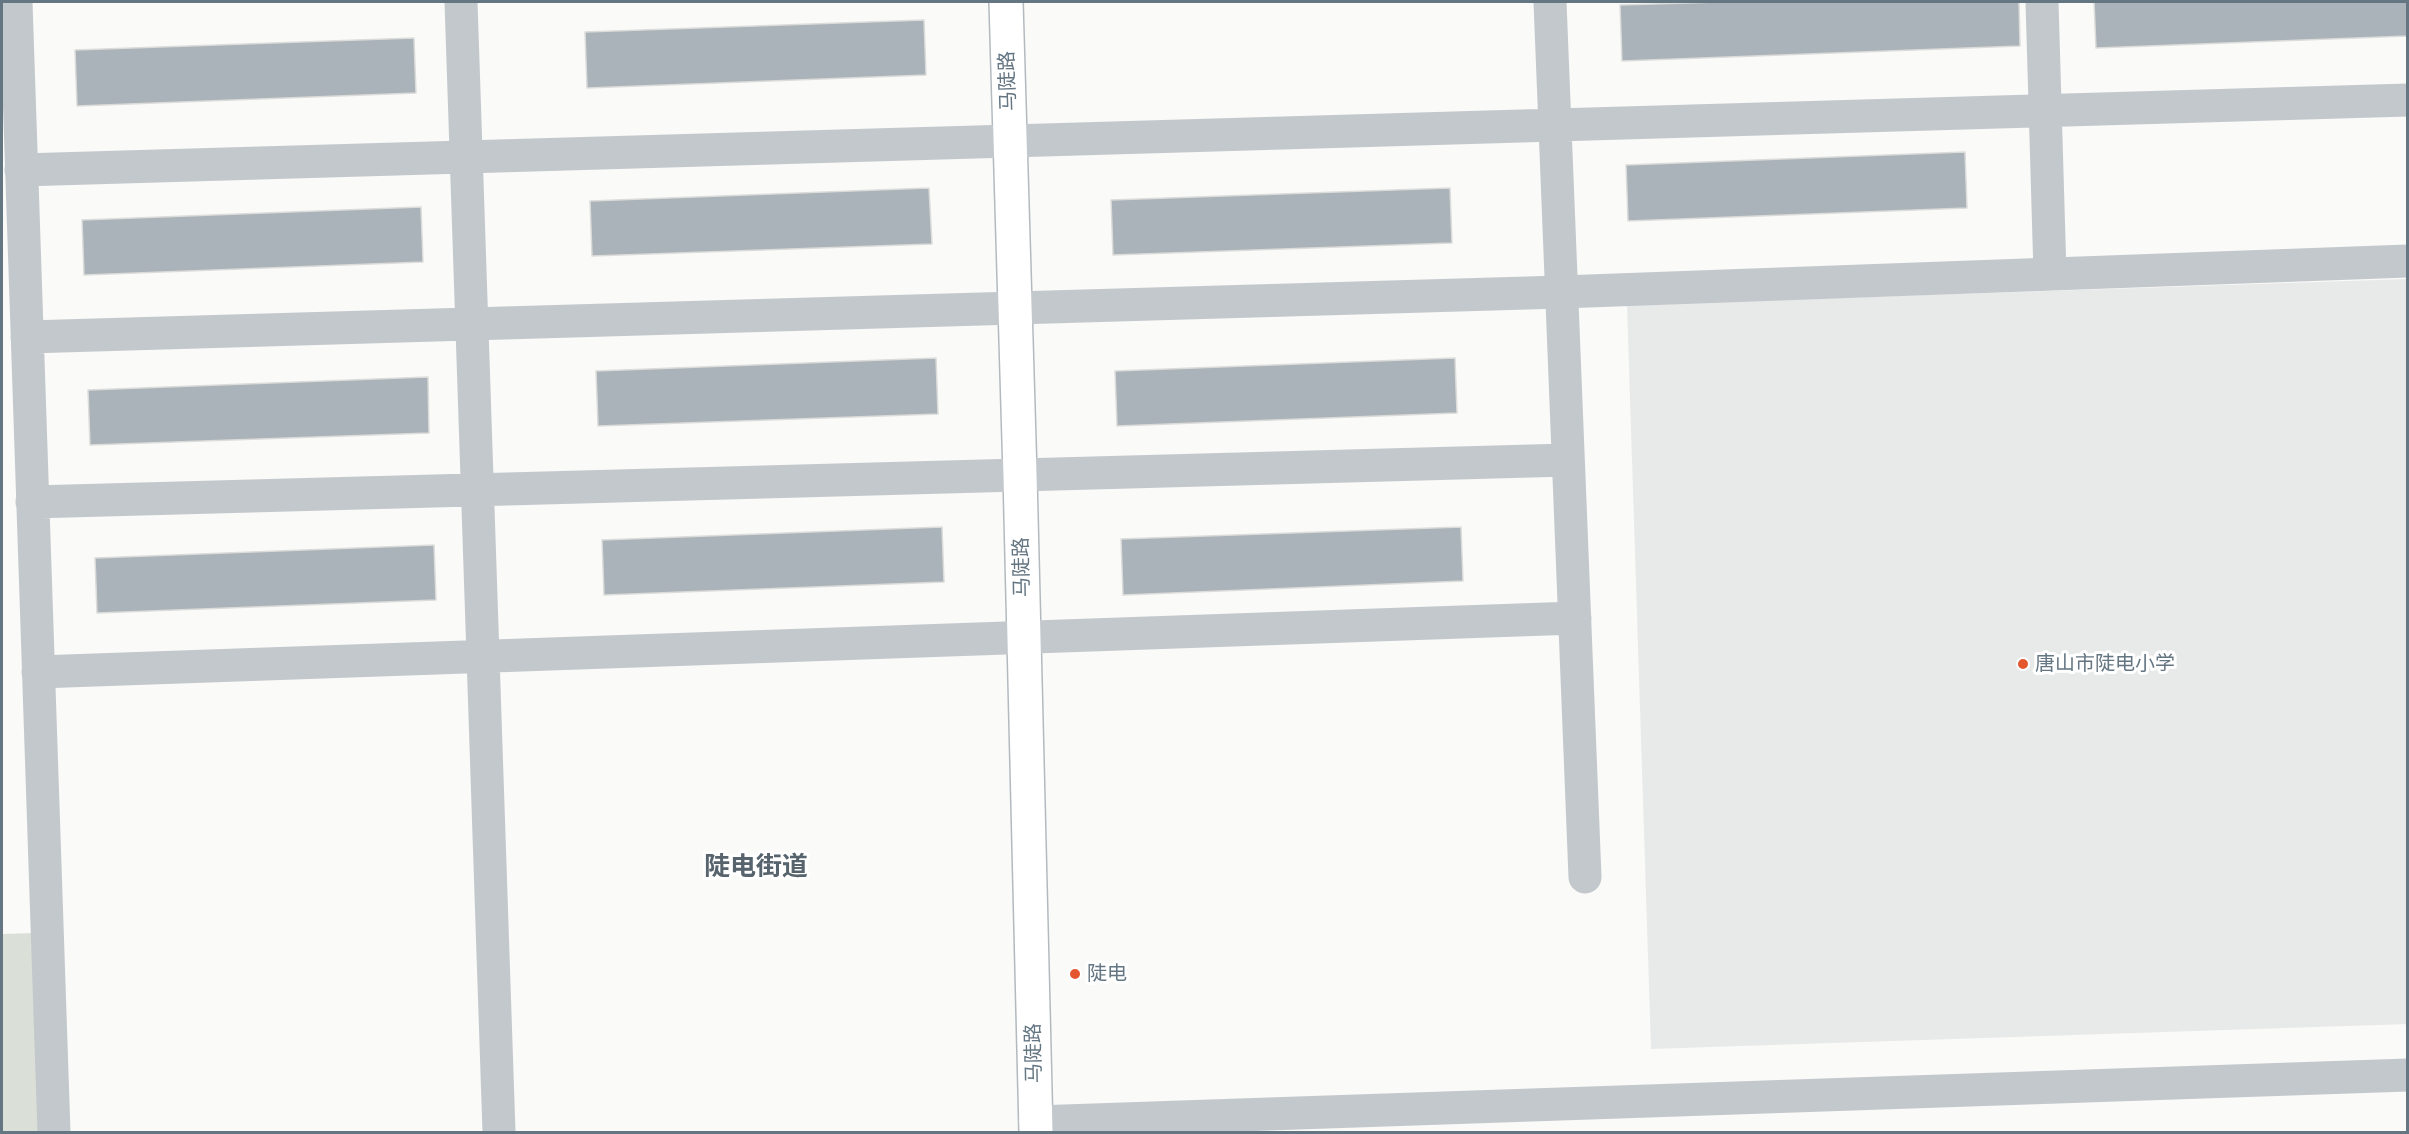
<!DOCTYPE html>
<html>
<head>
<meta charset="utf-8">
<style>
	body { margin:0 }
	#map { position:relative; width:2409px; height:1134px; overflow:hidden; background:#fafaf8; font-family:Inter,sans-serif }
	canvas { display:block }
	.frame { position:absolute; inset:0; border:3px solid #657683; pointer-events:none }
</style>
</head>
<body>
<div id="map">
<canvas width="2409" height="1134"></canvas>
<div class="frame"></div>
</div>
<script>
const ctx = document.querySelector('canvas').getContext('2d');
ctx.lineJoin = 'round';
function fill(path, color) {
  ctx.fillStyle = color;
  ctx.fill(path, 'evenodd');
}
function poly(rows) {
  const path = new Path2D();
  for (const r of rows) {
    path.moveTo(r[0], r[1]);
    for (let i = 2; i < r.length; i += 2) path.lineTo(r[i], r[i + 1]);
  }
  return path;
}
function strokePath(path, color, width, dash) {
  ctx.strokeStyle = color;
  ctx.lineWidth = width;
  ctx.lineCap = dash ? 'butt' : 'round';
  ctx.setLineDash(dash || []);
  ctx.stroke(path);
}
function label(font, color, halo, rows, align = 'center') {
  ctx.font = font + ' Inter,"Noto Sans SC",sans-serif';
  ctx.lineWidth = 6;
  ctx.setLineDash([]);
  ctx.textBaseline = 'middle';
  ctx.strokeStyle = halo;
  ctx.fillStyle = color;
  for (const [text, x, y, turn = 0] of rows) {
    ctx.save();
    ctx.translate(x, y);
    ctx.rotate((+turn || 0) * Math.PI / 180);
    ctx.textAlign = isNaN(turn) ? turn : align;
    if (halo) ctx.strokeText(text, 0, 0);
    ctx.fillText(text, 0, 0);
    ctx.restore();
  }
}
fill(poly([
	[2407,279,2407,1024,1651,1049,1627,305]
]), '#e8e9e9');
fill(poly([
	[36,933,43,1132,2,1132,2,934]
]), '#dadfd7');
const building = poly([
	[1719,2,2019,2,2020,46,1622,61,1620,5,1719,2],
	[2094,2,2408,2,2408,36,2096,48,2094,2],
	[924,20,926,75,587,88,585,32,924,20],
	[414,38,416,93,77,106,75,50,414,38],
	[1965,152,1967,208,1628,221,1626,165,1965,152],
	[929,188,932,244,592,256,590,201,929,188],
	[1450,188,1452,243,1113,255,1111,200,1450,188],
	[421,207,423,262,84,275,82,220,421,207],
	[936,358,938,414,598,426,596,371,936,358],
	[1455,358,1457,413,1117,426,1115,371,1455,358],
	[428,377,429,433,90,445,88,390,428,377],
	[942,527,944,582,604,595,602,540,942,527],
	[1461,527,1463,581,1123,595,1121,539,1461,527],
	[434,545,436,600,97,613,95,558,434,545]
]);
fill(building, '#aab3b9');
strokePath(building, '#dcdcda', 1.5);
const secondary = poly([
	[1006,2,1020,475,1036,1132]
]);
strokePath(secondary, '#b3babf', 36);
strokePath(poly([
	[16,2,54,1132],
	[461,2,499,1132],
	[1550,2,1585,877],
	[2042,2,2050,274],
	[21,170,2408,100],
	[27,337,1561,292,2408,261],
	[32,502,1568,460],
	[38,672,1575,618],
	[1035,1122,2408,1075]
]), '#c3c8cc', 33);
strokePath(secondary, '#fff', 33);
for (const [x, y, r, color] of [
	[2023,664,6,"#e4572e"],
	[1075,974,6,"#e4572e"]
]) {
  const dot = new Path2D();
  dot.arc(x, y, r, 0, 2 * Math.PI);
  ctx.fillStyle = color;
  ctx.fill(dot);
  strokePath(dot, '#fff', 2);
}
label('20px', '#657683', '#fff', [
	["马陡路",1008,81,-92],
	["马陡路",1022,567,-91],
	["马陡路",1034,1053,-91]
]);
label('20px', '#657683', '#fff', [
	["唐山市陡电小学",2035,664],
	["陡电",1087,974]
], 'left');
label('bold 26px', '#57646e', '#fff', [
	["陡电街道",756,867]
]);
</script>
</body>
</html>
